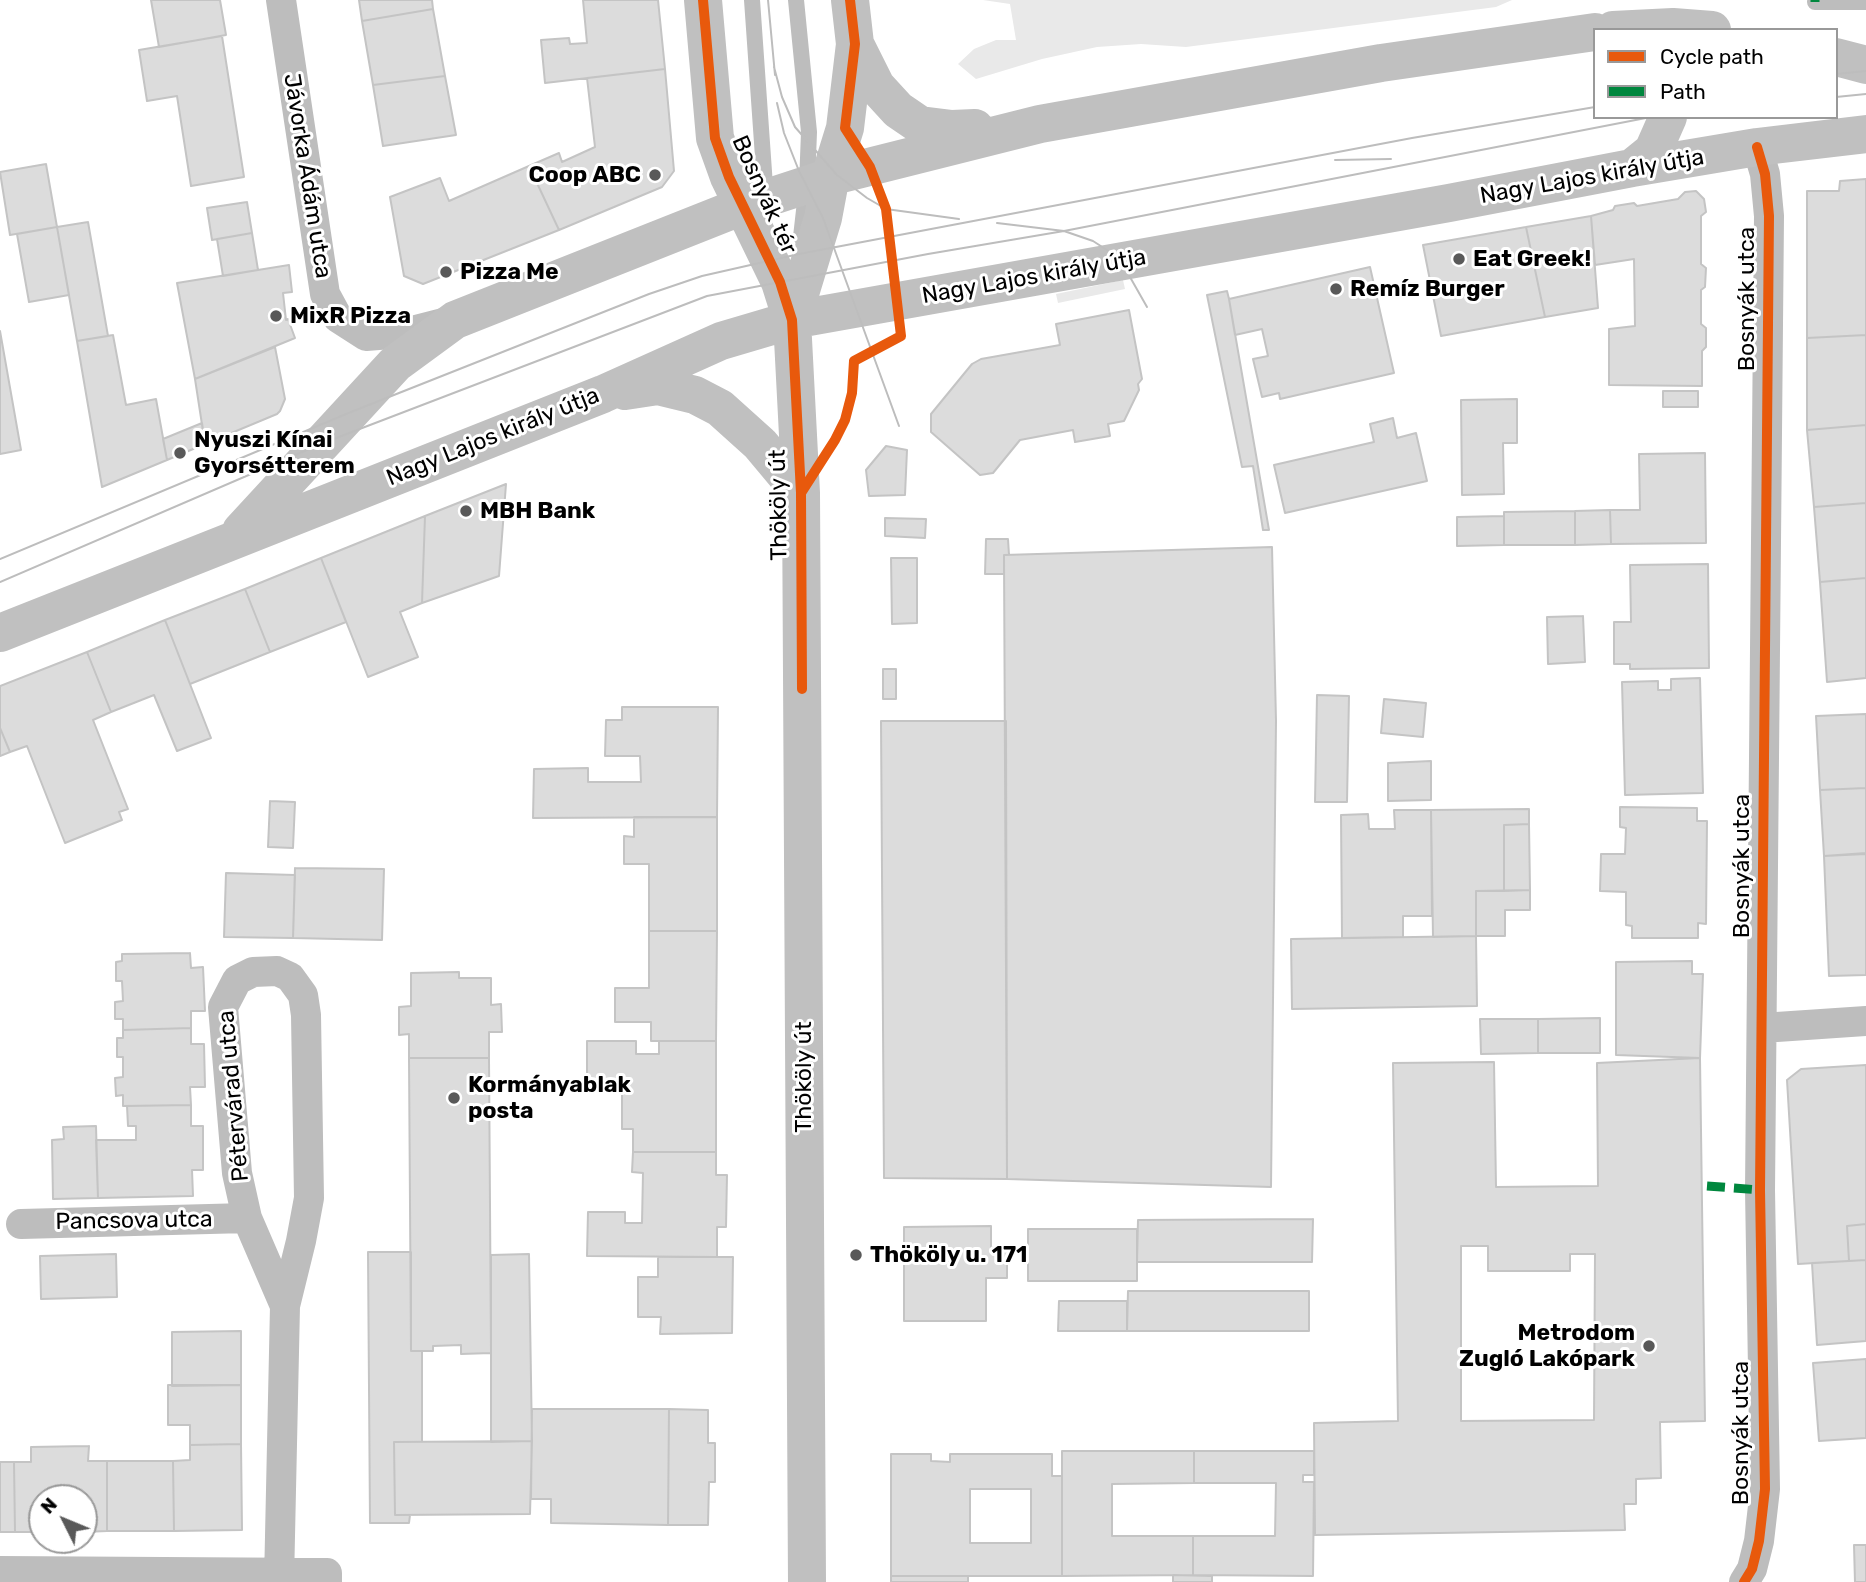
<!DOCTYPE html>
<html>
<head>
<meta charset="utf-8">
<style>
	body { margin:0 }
	#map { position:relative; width:1866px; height:1582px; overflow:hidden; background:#fff; font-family:Rubik,sans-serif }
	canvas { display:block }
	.legend { position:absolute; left:1593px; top:28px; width:245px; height:91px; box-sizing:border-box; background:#fff; border:2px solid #999; margin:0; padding:9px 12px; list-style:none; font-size:21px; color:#000 }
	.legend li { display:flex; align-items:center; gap:14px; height:35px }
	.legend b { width:35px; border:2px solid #999 }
	.north { position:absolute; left:28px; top:1484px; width:70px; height:70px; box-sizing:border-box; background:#fff; border:2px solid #999; border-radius:50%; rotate:313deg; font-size:19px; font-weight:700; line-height:28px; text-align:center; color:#000 }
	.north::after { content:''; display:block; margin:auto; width:24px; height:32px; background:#595959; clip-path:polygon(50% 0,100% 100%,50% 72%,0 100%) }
</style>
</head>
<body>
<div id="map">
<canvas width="1866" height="1582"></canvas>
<ul class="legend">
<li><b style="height:9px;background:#e8590c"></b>Cycle path</li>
<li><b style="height:9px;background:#00873e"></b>Path</li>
</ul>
<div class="north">N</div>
</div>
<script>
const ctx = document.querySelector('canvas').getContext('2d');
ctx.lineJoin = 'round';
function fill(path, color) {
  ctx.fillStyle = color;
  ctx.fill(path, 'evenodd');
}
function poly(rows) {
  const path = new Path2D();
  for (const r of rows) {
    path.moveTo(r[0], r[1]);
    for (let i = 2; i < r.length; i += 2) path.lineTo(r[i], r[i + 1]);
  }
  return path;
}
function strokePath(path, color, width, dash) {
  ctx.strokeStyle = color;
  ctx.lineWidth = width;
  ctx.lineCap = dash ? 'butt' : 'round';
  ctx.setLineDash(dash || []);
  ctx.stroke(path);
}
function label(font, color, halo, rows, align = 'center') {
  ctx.font = font + ' Rubik,sans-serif';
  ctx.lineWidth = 6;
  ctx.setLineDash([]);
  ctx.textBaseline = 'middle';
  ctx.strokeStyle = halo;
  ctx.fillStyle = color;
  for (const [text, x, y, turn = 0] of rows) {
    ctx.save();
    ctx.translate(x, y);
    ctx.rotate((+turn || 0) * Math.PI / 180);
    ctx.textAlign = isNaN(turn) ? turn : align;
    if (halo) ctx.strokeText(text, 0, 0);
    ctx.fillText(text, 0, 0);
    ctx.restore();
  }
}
fill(poly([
	[983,0,1512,0,1496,7,1186,47,1141,44,1097,47,1042,59,976,79,958,64,974,49,996,40,1016,40,1010,4],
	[1123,280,1125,289,1058,303,1056,294]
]), '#e9e9e9');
const building = poly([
	[151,0,220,0,226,35,159,47,151,0],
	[359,0,432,0,433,9,362,21,359,0],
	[583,0,658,0,665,69,545,83,541,40,569,38,570,44,587,43,583,0],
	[433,9,445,76,373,85,362,21,433,9],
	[222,36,244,177,191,186,177,96,147,101,139,50,222,36],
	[665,69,674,171,662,187,559,230,529,166,559,153,562,162,595,147,587,78,665,69],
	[445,76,456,135,383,146,373,85,445,76],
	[46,164,57,227,10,235,0,172,46,164],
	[529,166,559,230,423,284,404,276,390,197,440,178,449,201,529,166],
	[1866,179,1866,335,1807,338,1807,191,1839,191,1840,181,1866,179],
	[1696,191,1704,199,1706,212,1701,216,1701,264,1706,268,1705,287,1701,290,1701,324,1706,328,1706,347,1702,351,1702,386,1609,385,1609,329,1635,326,1634,259,1595,265,1591,216,1613,210,1615,206,1634,203,1637,206,1678,199,1685,192,1696,191],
	[247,202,252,233,212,240,207,208,247,202],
	[1591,216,1598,308,1545,317,1526,227,1591,216],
	[88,222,108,336,77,341,57,227,88,222],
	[57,227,69,295,29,302,17,234,57,227],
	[1526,227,1545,317,1441,336,1423,245,1526,227],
	[252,233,258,270,223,276,217,239,252,233],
	[289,265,292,292,283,293,286,320,288,319,295,338,195,379,177,283,289,265],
	[1370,267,1394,373,1280,399,1279,393,1262,397,1253,359,1268,356,1262,329,1235,335,1229,299,1370,267],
	[1227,291,1229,299,1269,530,1263,530,1253,466,1242,467,1207,295,1227,291],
	[1129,310,1142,379,1138,384,1139,390,1124,421,1108,424,1110,436,1075,442,1073,430,1020,440,993,473,980,475,931,432,931,414,972,364,981,359,1060,345,1056,324,1129,310],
	[0,331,21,450,0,454,0,331],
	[113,335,126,405,156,399,167,460,102,487,77,341,113,335],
	[1866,335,1866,425,1807,430,1807,338,1866,335],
	[275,347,285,399,280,411,277,414,205,444,195,379,275,347],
	[1663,391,1698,391,1698,407,1663,407,1663,391],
	[1517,399,1517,443,1503,443,1504,494,1462,495,1461,400,1517,399],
	[1393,418,1397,438,1416,433,1427,481,1285,513,1274,465,1374,442,1370,424,1393,418],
	[202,423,205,444,167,460,163,439,202,423],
	[1866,425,1866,503,1814,507,1807,430,1866,425],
	[886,446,907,450,905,495,869,496,866,470,886,446],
	[1705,453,1706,543,1611,544,1610,510,1640,510,1639,454,1705,453],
	[506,484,499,576,422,603,425,516,506,484],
	[1866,503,1866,578,1820,582,1814,507,1866,503],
	[1610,510,1611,544,1575,545,1575,511,1610,510],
	[1575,511,1575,545,1504,545,1504,512,1575,511],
	[425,516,422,603,400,612,418,657,368,677,321,558,425,516],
	[1504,516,1504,545,1457,546,1457,517,1504,516],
	[885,518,926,519,925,538,885,536,885,518],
	[986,539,1008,539,1009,555,1004,555,1004,574,985,574,986,539],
	[1272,547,1276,721,1271,1187,1007,1179,1004,555,1272,547],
	[321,558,346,622,270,652,245,589,321,558],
	[891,558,917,558,917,623,892,624,891,558],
	[1708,564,1709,668,1630,669,1630,664,1614,664,1614,622,1631,622,1630,565,1708,564],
	[1866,578,1866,678,1827,682,1820,582,1866,578],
	[245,589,270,652,190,684,165,620,245,589],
	[1583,616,1585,662,1548,664,1547,617,1583,616],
	[165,620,211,738,177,751,154,695,111,712,87,652,165,620],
	[87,652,111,712,93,720,128,809,119,812,122,820,65,843,27,746,10,752,0,728,0,686,87,652],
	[883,669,896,669,896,699,883,699,883,669],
	[1700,678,1703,793,1625,795,1622,682,1658,681,1658,690,1671,690,1671,679,1700,678],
	[1317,695,1349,696,1347,802,1315,802,1317,695],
	[1384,699,1426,703,1423,737,1381,733,1384,699],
	[622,707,718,707,717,817,533,818,534,769,588,768,588,782,641,782,640,756,605,756,606,720,622,720,622,707],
	[1866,714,1866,788,1820,790,1816,716,1866,714],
	[881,721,1006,721,1007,1179,884,1178,881,721],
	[0,728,10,752,0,756,0,728],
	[1431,761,1431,800,1388,801,1388,763,1431,761],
	[1866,788,1866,853,1824,856,1820,790,1866,788],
	[270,801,295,802,293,848,268,847,270,801],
	[1620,807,1697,808,1697,821,1707,821,1706,924,1698,923,1698,938,1632,938,1632,926,1626,925,1626,892,1600,891,1601,854,1625,854,1626,828,1620,827,1620,807],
	[1529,809,1529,824,1504,825,1504,891,1476,891,1476,936,1433,937,1431,810,1529,809],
	[1394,810,1431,810,1432,916,1403,916,1403,937,1342,938,1341,815,1368,814,1369,829,1395,829,1394,810],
	[634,817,717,817,717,931,649,931,649,864,624,864,624,836,634,837,634,817],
	[1529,824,1530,890,1504,891,1504,825,1529,824],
	[1866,854,1866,975,1829,976,1824,856,1866,854],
	[295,868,384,869,382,940,293,938,295,868],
	[226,873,295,875,293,938,224,937,226,873],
	[1530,890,1530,910,1505,910,1505,936,1476,936,1476,891,1530,890],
	[649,931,717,931,716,1041,651,1041,651,1022,615,1022,615,988,649,988,649,931],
	[1476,936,1477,1006,1292,1009,1291,939,1476,936],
	[190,953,191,968,203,967,205,1011,191,1011,191,1028,123,1030,123,1019,115,1019,115,1002,123,1001,122,981,116,981,116,962,122,961,122,954,190,953],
	[1692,961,1692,974,1703,974,1700,1058,1616,1055,1616,962,1692,961],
	[459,972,459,978,491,978,491,1005,501,1004,502,1032,489,1032,489,1058,409,1058,409,1034,399,1035,399,1007,411,1006,411,973,459,972],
	[1600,1018,1600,1053,1538,1053,1538,1019,1600,1018],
	[1480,1019,1538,1019,1538,1053,1481,1054,1480,1019],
	[191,1028,191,1044,204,1044,205,1087,190,1087,191,1105,123,1106,123,1095,116,1096,115,1078,123,1077,123,1057,117,1057,117,1038,123,1038,123,1030,191,1028],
	[587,1041,636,1041,636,1054,659,1054,659,1041,716,1041,716,1152,633,1152,633,1129,622,1129,622,1089,587,1089,587,1041],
	[409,1058,489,1058,491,1353,461,1354,461,1345,433,1346,433,1351,411,1351,409,1058],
	[1700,1058,1705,1421,1660,1422,1661,1478,1636,1479,1636,1504,1624,1504,1625,1530,1315,1535,1314,1423,1398,1421,1393,1063,1494,1062,1496,1187,1598,1186,1597,1063,1700,1058],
	[1461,1246,1488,1246,1488,1271,1570,1271,1570,1254,1595,1254,1594,1420,1461,1421,1461,1246],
	[1866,1065,1866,1224,1847,1226,1849,1261,1798,1264,1787,1080,1801,1069,1866,1065],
	[191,1105,191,1126,203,1126,203,1170,192,1170,193,1196,98,1198,96,1140,136,1140,136,1126,128,1126,127,1106,191,1105],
	[96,1126,98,1198,53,1199,52,1140,64,1139,63,1127,96,1126],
	[633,1152,716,1152,716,1175,727,1175,726,1227,717,1227,717,1257,587,1256,588,1212,625,1212,625,1223,642,1223,643,1173,632,1172,633,1152],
	[1313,1219,1312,1262,1137,1262,1138,1220,1313,1219],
	[1866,1224,1866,1260,1849,1261,1847,1226,1866,1224],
	[991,1226,991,1247,1007,1247,1007,1278,986,1278,986,1321,904,1321,904,1227,991,1226],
	[1028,1229,1137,1229,1137,1281,1028,1281,1028,1229],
	[368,1252,411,1252,411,1351,422,1351,422,1442,394,1442,395,1515,410,1515,409,1523,370,1523,368,1252],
	[116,1254,117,1297,41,1299,40,1256,116,1254],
	[529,1254,532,1441,491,1442,491,1255,529,1254],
	[658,1257,733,1257,732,1333,660,1334,661,1317,638,1317,638,1277,658,1277,658,1257],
	[1866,1260,1866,1341,1817,1345,1812,1263,1866,1260],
	[1128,1291,1309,1291,1309,1331,1127,1331,1128,1291],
	[1059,1301,1127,1301,1127,1331,1058,1331,1059,1301],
	[241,1331,241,1385,172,1386,172,1332,241,1331],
	[1866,1359,1866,1438,1819,1441,1813,1363,1866,1359],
	[168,1385,241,1385,241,1444,190,1445,190,1425,168,1425,168,1385],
	[532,1409,669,1409,668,1525,551,1523,551,1499,531,1499,532,1409],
	[669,1409,708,1410,708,1443,715,1443,715,1482,709,1482,708,1525,668,1525,669,1409],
	[532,1441,530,1514,395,1515,394,1442,532,1441],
	[241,1444,242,1530,174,1531,173,1461,190,1460,190,1445,241,1444],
	[89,1446,88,1461,107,1461,107,1531,84,1532,84,1498,42,1498,42,1532,15,1532,14,1462,31,1462,31,1447,89,1446],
	[1062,1451,1194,1451,1194,1483,1112,1484,1112,1536,1193,1536,1193,1575,1062,1576,1062,1451],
	[1194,1451,1314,1451,1314,1475,1303,1475,1303,1482,1314,1482,1313,1576,1193,1575,1193,1536,1275,1536,1276,1483,1194,1483,1194,1451],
	[891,1454,931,1454,931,1461,950,1462,950,1454,1052,1454,1052,1476,1062,1476,1062,1576,891,1576,891,1454],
	[970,1489,1031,1489,1031,1543,970,1543,970,1489],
	[107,1461,173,1461,174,1531,107,1531,107,1461],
	[0,1462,14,1462,15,1532,0,1532,0,1462],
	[1854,1545,1866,1545,1866,1582,1855,1582,1854,1545],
	[1173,1575,1212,1576,1212,1582,1173,1582,1173,1575],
	[891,1576,968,1576,968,1582,891,1582,891,1576]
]);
fill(building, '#dcdcdc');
strokePath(building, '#c4c4c4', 2);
strokePath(poly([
	[752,0,766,200],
	[796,0,809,132,807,184,801,237],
	[1815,2,1866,2]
]), '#bdbdbd', 16);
strokePath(poly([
	[281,0,325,294,338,318,366,336,404,333,443,323],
	[1762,1028,1866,1021],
	[21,1224,247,1218],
	[0,1571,327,1573,327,1582],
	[279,1582,285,1306,301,1241,309,1198,306,1015,303,995,290,977,277,971,253,972,237,980,223,1007,237,1173,247,1218,285,1306],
	[1744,1582,1752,1569,1759,1541,1765,1489,1760,1190,1769,216,1765,174,1757,147]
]), '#bdbdbd', 30);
strokePath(poly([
	[703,0,715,138,729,177,780,282,792,320,801,493,807,1582],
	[1613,30,1673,27,1712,30],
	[855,44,876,86,898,110,920,125,952,129,975,128],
	[1836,57,1866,65],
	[1632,168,1653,151,1668,117],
	[792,320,823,218,832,170,845,128,855,44,850,0],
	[625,391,658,386,695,395,720,408,760,444,801,493],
	[241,531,395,364,455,320,745,205,837,175,1040,124,1381,63,1595,32],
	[0,633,603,394,721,341,792,320,1449,203,1632,168,1757,147,1866,134]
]), '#c0c0c0', 38);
strokePath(poly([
	[768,0,775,75],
	[774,67,782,97,795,127,837,175,867,198,886,209,959,219],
	[1836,74,1866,71],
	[1836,97,1866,94],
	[777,103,784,133,799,171,823,218,899,426],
	[1335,160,1391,159],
	[997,223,1064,231,1093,241,1110,252,1126,270,1147,307],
	[0,559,351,412,649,294,702,276,799,254,1412,138,1595,107],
	[0,582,323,443,707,296,928,254,1064,231,1651,117]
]), '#bdbdbd', 2);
strokePath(poly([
	[1815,0,1815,2],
	[1707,1186,1760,1190]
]), '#00873e', 9, [18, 9]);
strokePath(poly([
	[703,0,715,138,729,177,780,282,792,320,801,493,802,689],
	[850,0,855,44,845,128,870,167,886,209,901,336,854,361],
	[801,493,835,440,845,420,852,393,854,361],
	[1744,1582,1752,1569,1759,1541,1765,1489,1760,1190,1769,216,1765,174,1757,147]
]), '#e8590c', 10);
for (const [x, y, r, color] of [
	[655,175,7,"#595959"],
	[1459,259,7,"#595959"],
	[446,272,7,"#595959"],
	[1336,289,7,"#595959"],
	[276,316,7,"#595959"],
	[180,453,7,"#595959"],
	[466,511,7,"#595959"],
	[454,1098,7,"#595959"],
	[856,1255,7,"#595959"],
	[1649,1346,7,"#595959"]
]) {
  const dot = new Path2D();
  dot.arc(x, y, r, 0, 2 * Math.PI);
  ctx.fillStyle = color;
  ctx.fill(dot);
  strokePath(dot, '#fff', 2.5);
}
label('bold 23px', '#000', '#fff', [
	["Coop ABC",641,175,"right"],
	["Eat Greek!",1473,259],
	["Pizza Me",460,272],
	["Remíz Burger",1350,289],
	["MixR Pizza",290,316],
	["Nyuszi Kínai",194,440],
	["Gyorsétterem",194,466],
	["MBH Bank",480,511],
	["Kormányablak",468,1085],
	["posta",468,1111],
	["Thököly u. 171",870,1255],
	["Metrodom",1635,1333,"right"],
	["Zugló Lakópark",1635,1359,"right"]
], 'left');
label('23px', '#000', '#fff', [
	["Jávorka Ádám utca",307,176,81],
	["Nagy Lajos király útja",1592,177,-10],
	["Bosnyák tér",764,195,66],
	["Nagy Lajos király útja",1034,277,-10],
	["Bosnyák utca",1747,299,-90],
	["Nagy Lajos király útja",493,437,-22],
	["Thököly út",779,505,-91],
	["Bosnyák utca",1742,866,-90],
	["Thököly út",804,1077,-90],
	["Pétervárad utca",234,1096,-95],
	["Pancsova utca",134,1221,-1],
	["Bosnyák utca",1741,1433,-90]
]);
</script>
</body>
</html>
